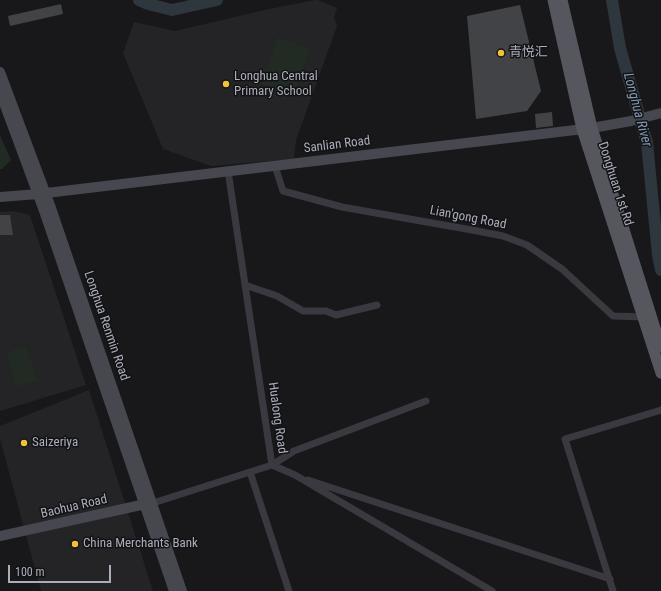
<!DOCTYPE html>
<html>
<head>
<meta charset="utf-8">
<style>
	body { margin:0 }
	#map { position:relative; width:661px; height:591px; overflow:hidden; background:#18181a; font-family:"Roboto Condensed",sans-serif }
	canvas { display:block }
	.scale { position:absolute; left:8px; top:565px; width:103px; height:18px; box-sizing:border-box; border:2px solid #aaaeba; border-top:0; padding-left:5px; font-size:12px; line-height:14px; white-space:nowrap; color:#aaaeba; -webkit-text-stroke:3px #131315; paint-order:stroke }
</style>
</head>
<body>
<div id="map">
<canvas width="661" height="591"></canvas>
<div class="scale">100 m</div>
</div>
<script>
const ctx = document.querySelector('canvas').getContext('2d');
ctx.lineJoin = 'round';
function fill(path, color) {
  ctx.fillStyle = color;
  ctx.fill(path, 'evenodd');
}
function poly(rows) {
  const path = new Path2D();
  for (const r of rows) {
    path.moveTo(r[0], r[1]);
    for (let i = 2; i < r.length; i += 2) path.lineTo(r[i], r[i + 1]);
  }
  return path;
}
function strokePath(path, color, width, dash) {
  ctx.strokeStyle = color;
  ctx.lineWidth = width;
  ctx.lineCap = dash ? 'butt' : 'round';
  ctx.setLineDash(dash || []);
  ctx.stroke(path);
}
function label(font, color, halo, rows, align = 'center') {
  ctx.font = font + ' "Roboto Condensed","Noto Sans SC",sans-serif';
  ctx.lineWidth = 3;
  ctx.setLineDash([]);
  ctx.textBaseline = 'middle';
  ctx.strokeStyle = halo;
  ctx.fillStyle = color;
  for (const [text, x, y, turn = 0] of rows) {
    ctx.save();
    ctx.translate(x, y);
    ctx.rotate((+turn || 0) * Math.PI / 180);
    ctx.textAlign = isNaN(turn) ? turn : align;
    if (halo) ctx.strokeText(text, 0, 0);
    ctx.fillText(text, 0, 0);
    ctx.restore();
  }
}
fill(poly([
	[315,0,318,0,337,8,334,17,337,26,296,140,294,159,211,166,163,149,123,53,134,22,175,31,269,9],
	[13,211,30,215,86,385,0,411,0,212],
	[89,390,153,591,41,591,0,439,0,426]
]), '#242427');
fill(poly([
	[278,37,310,49,293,96,261,84],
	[0,135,11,160,2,169,0,169],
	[25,346,38,381,16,386,6,353]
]), '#222a24');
strokePath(poly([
	[139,0,148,4,172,10,217,0],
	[612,0,620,48,647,143,658,255,661,270]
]), '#2e363e', 12);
fill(poly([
	[61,4,63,14,10,26,8,16],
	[520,5,541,91,527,111,476,119,467,16],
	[552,112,553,126,536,128,535,114],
	[0,215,10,215,13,235,0,235]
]), '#424347');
strokePath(poly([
	[275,166,283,191,342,207,472,230,503,236,527,245,562,269,613,316,646,317],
	[228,171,272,465,295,475,492,591],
	[245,285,277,296,303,311,326,311,336,315,377,305],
	[250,472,289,591],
	[308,480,610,579],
	[153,503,272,465,294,451,426,401],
	[613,591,565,439,661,410]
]), '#39393f', 7);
strokePath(poly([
	[0,72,51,208,182,591],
	[0,92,43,208,174,591],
	[0,197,38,194,592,128,631,121,661,113],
	[0,536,150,503]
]), '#47484f', 10);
strokePath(poly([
	[553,0,582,129,661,373],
	[562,0,592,128,661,347]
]), '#55565e', 11);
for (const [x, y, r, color] of [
	[501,53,4,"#f0c23a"],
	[226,84,4,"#f0c23a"],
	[24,443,4,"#f0c23a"],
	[75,544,4,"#f0c23a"]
]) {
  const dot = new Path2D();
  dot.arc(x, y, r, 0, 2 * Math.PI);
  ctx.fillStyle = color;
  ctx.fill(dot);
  strokePath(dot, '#131315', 1.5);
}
label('13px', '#aaaeba', '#131315', [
	["青悦汇",509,53],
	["Longhua Central",234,77],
	["Primary School",234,92],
	["Saizeriya",32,443],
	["China Merchants Bank",83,544]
], 'left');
label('13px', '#aaaeba', '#131315', [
	["Sanlian Road",337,145,-7],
	["Donghuan 1st Rd",615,184,72],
	["Lian'gong Road",468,218,11],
	["Longhua Renmin Road",106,326,71],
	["Hualong Road",277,418,82],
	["Baohua Road",74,507,-13]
]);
label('italic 14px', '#8298b4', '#131315', [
	["Longhua River",637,110,75]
]);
</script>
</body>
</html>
